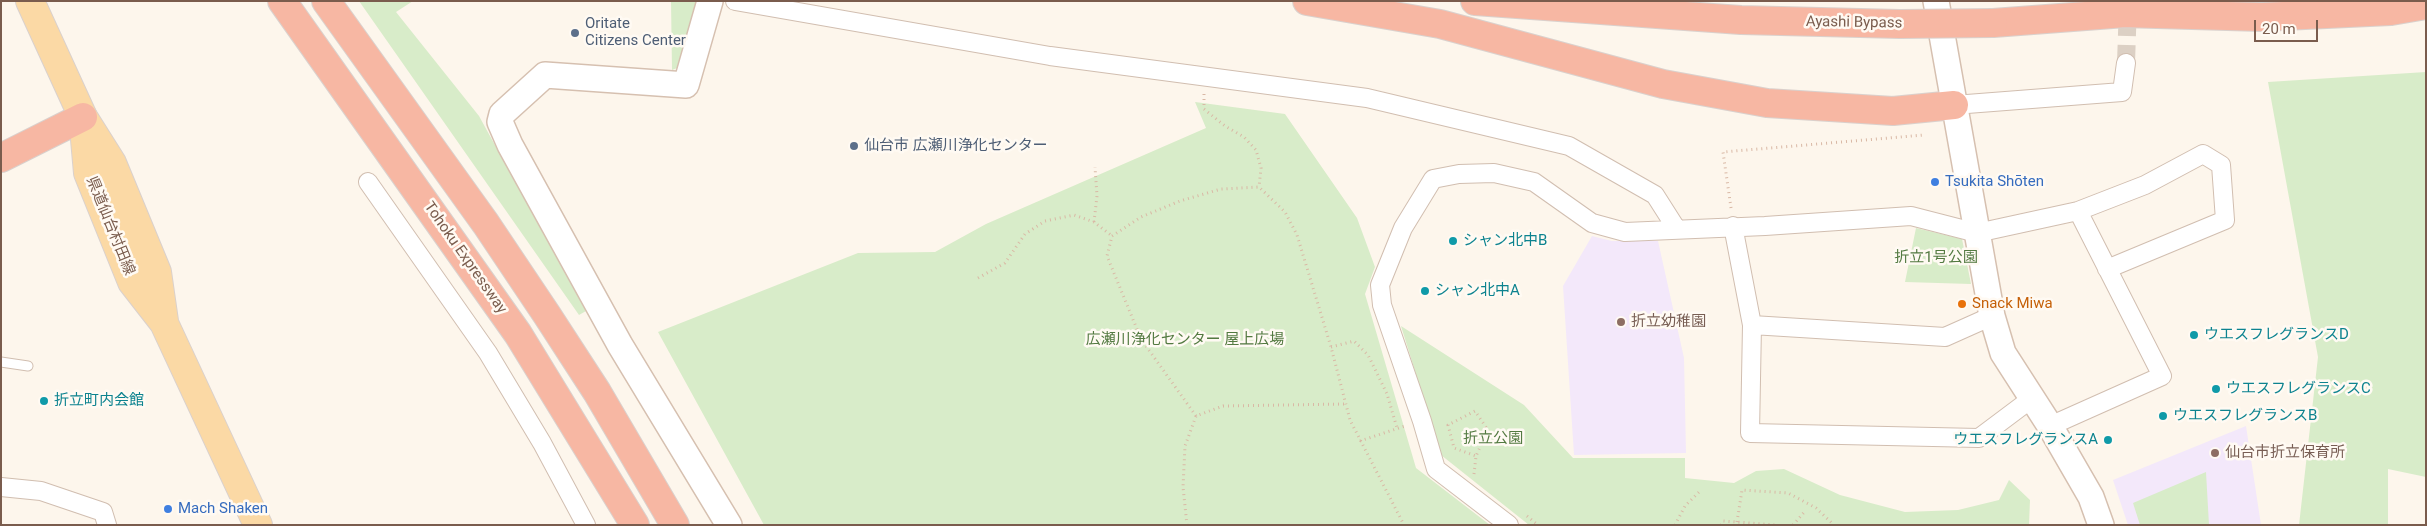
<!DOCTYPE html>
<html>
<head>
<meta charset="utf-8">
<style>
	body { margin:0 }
	#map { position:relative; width:2427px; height:526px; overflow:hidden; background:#fdf6ec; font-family:Roboto,sans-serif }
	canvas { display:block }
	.frame { position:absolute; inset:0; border:2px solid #7a5c4d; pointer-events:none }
	.scale { position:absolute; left:2254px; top:20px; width:64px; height:22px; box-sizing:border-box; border:2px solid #7a5c4d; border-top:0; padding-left:6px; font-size:15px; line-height:18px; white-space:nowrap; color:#7a5c4d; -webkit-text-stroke:4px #fffaf3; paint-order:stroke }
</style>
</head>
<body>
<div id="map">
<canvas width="2427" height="526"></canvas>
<div class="frame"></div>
<div class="scale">20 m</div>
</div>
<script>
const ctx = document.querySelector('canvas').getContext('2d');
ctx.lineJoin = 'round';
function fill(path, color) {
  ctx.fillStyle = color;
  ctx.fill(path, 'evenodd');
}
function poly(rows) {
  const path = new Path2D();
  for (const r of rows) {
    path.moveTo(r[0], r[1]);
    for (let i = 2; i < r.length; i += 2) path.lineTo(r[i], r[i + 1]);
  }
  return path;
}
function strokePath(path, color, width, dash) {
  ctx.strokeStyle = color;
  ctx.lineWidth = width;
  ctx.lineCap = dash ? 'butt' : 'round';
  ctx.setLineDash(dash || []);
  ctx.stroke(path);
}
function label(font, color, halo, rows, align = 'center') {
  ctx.font = font + ' Roboto,"Noto Sans JP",sans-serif';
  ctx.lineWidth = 5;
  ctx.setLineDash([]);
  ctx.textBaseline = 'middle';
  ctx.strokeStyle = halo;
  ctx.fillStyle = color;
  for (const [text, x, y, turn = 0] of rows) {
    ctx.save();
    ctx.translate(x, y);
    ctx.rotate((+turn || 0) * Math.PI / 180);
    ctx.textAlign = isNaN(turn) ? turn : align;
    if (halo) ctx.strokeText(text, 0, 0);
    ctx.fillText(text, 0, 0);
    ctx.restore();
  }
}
fill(poly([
	[1592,236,1612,241,1658,241,1684,358,1686,453,1574,455,1563,286],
	[2246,426,2261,525,2128,525,2113,480]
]), '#f3e8fa');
fill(poly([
	[359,1,413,1,396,12,479,116,586,311,579,315],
	[671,1,697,1,680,67,672,70],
	[2426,72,2426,477,2388,469,2388,525,2299,525,2318,357,2268,82],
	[1195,102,1285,114,1357,218,1375,267,1365,294,1416,468,1490,525,764,525,658,332,858,253,935,252,986,224,1206,128],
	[1916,228,1962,239,1971,284,1905,282],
	[1401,326,1524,405,1573,458,1685,458,1685,478,1734,483,1756,471,1784,469,1840,495,1905,512,1958,510,1999,500,2009,480,2030,500,2029,525,1529,525,1441,455],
	[2206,472,2209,525,2140,525,2133,503]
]), '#d8ecc9');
strokePath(poly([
	[2126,63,2128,4]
]), '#dcd0c4', 18, [18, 9]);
const lane = poly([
	[1,362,28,366]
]);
const street = poly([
	[735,1,1050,56,1367,98,1569,146,1655,195,1676,228],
	[1954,105,2122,92,2126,63],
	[368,182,488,353,542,443,586,525],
	[2078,211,2145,185,2203,154,2221,165,2225,220,2107,269],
	[1733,226,1752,325,1750,433,1979,438,2031,399],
	[1752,325,1945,337,1992,316],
	[1,487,41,491,103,512,107,525],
	[1509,525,1436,469,1422,421,1382,305,1380,285,1403,228,1433,179,1459,174,1494,173,1534,182,1592,223,1625,232,1765,226,1911,216,1977,233,2078,211,2162,376,2050,426]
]);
const secondary = poly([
	[710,1,686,85,545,75,502,114,500,122,510,145,620,345,729,525],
	[1936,1,1992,316,2003,353,2050,426,2091,497,2101,525]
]);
const primary = poly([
	[30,1,83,117,112,163,157,272,164,321],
	[83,117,88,173,132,282,164,323,258,525]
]);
const highway = poly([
	[282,1,518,334,635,525],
	[326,1,486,224,547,315,597,392,675,525],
	[1307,1,1440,24,1663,84,1767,103,1893,111,1954,105],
	[1475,1,1741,20,1900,24],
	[2122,13,2262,17,2391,11,2426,5],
	[1993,23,2139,12],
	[1,158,83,117]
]);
strokePath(lane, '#d1beb0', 11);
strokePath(street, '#d1beb0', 20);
strokePath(secondary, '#d6c0b0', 28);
strokePath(primary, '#dad1cd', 30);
strokePath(highway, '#dad1cd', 30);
strokePath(poly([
	[1204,94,1204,109,1225,126,1244,137,1256,150,1261,168,1259,187],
	[1731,208,1723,152,1924,135],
	[1094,222,1097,196,1095,167],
	[978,278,1005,263,1025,234,1045,221,1074,215,1094,222,1112,236],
	[1331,347,1354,341,1368,355,1387,394,1397,428],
	[1196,416,1141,339,1107,256,1112,236,1141,217,1180,201,1221,189,1259,187,1285,212,1297,235,1331,347,1350,420,1404,525],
	[1360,441,1405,426],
	[1474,474,1476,456,1488,430,1475,411,1448,425,1454,448,1476,456],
	[1527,516,1538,525],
	[1737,522,1742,490,1788,493,1816,508,1834,525],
	[1187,525,1183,487,1185,446,1196,416,1223,406,1346,404],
	[1675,525,1685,506,1699,492],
	[1721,525,1723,521,1776,525],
	[1793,525,1806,510]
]), '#d9b8a5', 3, [1, 4]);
strokePath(lane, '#fff', 9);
strokePath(street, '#fff', 18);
strokePath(secondary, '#fff', 25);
strokePath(primary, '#fbd9a5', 28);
strokePath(highway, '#f7b7a3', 28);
const highwayBridge = poly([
	[1900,24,1993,23]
]);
strokePath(highwayBridge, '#dad1cd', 30, []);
strokePath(highwayBridge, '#f7b7a3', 28);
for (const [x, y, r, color] of [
	[575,33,5,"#5c6f8a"],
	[854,146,5,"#5c6f8a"],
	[1935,182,5,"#3f7fe0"],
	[1453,241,5,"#0f9aa8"],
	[1425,291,5,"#0f9aa8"],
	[1962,304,5,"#e8710a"],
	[1621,322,5,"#8d6e63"],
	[2194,335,5,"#0f9aa8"],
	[2216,389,5,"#0f9aa8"],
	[44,401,5,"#0f9aa8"],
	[2163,416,5,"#0f9aa8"],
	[2108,440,5,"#0f9aa8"],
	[2215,453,5,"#8d6e63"],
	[168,509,5,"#3f7fe0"]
]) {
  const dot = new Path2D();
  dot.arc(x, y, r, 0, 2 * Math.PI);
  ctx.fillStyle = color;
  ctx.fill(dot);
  strokePath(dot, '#fffaf3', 2);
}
label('15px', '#7a5c4d', '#fffaf3', [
	["Ayashi Bypass",1854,23,1],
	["県道仙台村田線",110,226,68],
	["Tohoku Expressway",465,258,55]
]);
label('15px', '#4e5e75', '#fffaf3', [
	["Oritate",585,24],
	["Citizens Center",585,41],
	["仙台市 広瀬川浄化センター",864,146]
], 'left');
label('15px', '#366cbe', '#fffaf3', [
	["Tsukita Shōten",1945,182],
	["Mach Shaken",178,509]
], 'left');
label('15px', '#0d838f', '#fffaf3', [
	["シャン北中B",1463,241],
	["シャン北中A",1435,291],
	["ウエスフレグランスD",2204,335],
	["ウエスフレグランスC",2226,389],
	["折立町内会館",54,401],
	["ウエスフレグランスB",2173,416],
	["ウエスフレグランスA",2098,440,"right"]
], 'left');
label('15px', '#537a41', '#fffaf3', [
	["折立1号公園",1936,258],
	["広瀬川浄化センター 屋上広場",1185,340],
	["折立公園",1493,439]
]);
label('15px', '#c56008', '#fffaf3', [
	["Snack Miwa",1972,304]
], 'left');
label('15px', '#785e54', '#fffaf3', [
	["折立幼稚園",1631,322],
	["仙台市折立保育所",2225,453]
], 'left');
</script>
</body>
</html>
